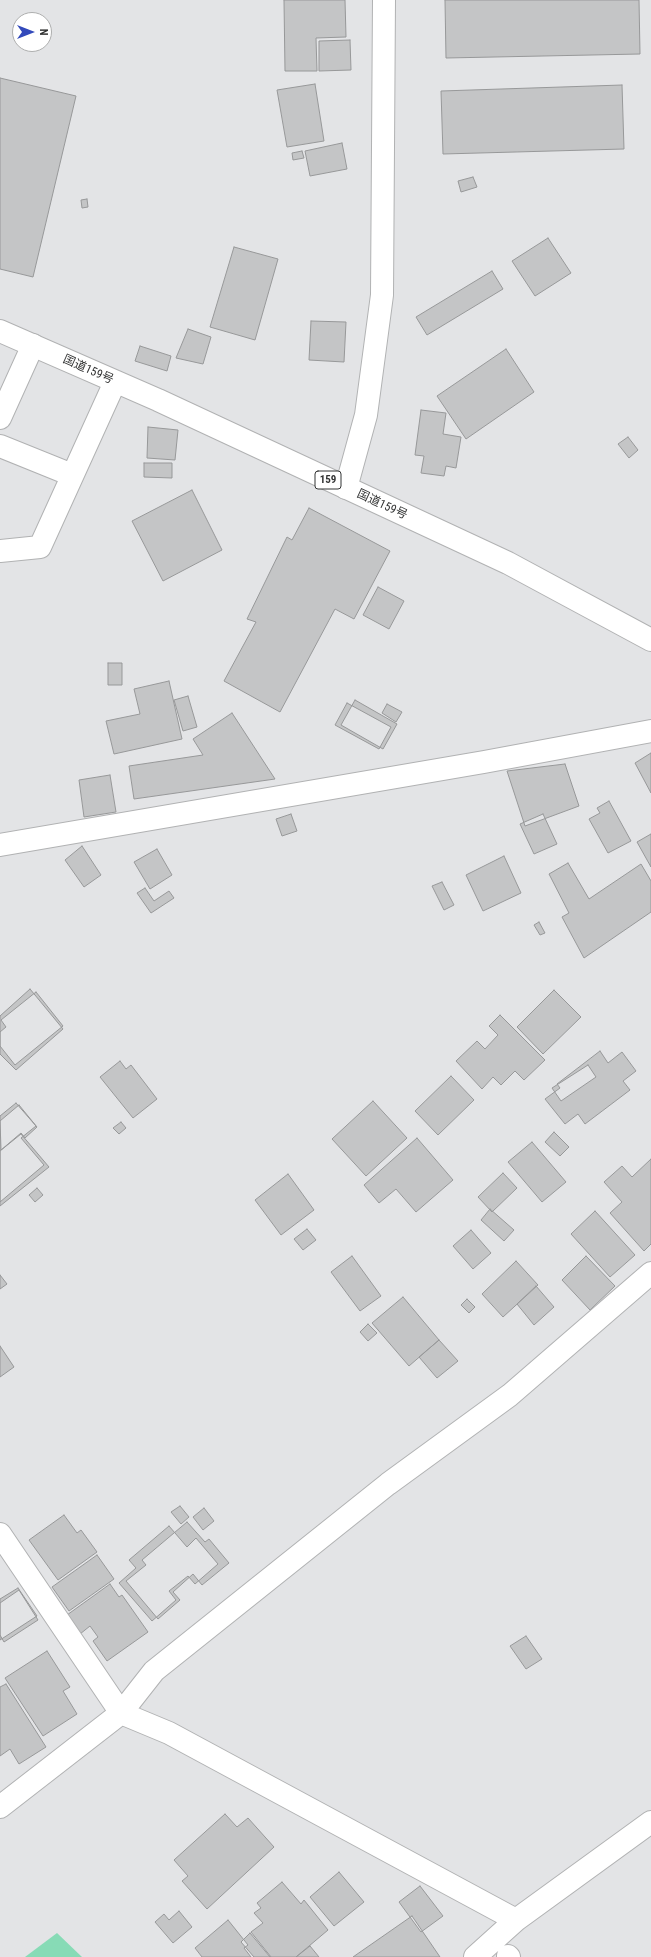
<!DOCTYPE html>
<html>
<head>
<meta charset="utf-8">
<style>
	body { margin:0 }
	#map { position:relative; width:651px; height:1957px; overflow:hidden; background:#e3e4e6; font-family:"Roboto Condensed",sans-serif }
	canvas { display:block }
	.north { position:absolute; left:12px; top:12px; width:40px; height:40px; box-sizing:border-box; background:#fff; border:1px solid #adaeae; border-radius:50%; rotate:90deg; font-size:11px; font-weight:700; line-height:16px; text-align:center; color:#333434 }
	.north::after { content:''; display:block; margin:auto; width:14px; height:18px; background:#334abb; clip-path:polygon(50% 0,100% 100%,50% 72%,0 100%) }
</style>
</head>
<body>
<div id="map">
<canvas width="651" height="1957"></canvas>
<div class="north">N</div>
</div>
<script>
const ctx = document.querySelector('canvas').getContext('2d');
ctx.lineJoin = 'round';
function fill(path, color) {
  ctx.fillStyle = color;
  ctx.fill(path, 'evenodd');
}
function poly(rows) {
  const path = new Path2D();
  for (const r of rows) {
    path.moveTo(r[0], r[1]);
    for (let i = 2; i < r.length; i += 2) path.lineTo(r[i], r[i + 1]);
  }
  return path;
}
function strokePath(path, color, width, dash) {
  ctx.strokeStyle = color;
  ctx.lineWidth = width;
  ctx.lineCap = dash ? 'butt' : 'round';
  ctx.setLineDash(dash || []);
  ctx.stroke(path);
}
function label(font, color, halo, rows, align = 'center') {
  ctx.font = font + ' "Roboto Condensed","Noto Sans JP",sans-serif';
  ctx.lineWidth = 3;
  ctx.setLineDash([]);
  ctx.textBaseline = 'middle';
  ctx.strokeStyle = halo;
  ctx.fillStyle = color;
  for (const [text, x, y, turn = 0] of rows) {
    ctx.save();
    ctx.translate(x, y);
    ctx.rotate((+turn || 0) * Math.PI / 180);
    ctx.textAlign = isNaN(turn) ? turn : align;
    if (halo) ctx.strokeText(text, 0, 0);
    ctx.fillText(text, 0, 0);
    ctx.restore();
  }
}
fill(poly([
	[57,1933,82,1957,25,1957]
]), '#87dbb6');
const building = poly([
	[284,0,345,0,346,37,316,38,317,71,285,71,284,0],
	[445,0,639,0,640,54,446,58,445,0],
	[350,40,351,70,319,71,319,41,350,40],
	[0,78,76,96,33,277,0,269,0,78],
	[315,84,324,141,287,147,277,90,315,84],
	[622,85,624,149,443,154,441,91,622,85],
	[342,143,347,169,310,176,305,151,342,143],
	[302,151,304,158,293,160,292,153,302,151],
	[473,177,477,187,461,192,458,181,473,177],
	[87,199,88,207,82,208,81,200,87,199],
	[548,238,571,273,535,296,512,261,548,238],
	[234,247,278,259,255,340,210,327,234,247],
	[492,271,503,289,427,335,416,317,492,271],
	[311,321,346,322,344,362,309,360,311,321],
	[188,329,211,337,203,364,176,358,188,329],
	[140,346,171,356,167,371,135,361,140,346],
	[506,349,534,392,466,439,437,396,506,349],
	[421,410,446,413,443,434,461,437,456,468,446,466,444,476,421,473,424,456,415,455,421,410],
	[148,427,178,430,175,460,147,458,148,427],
	[628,437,638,450,629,458,618,444,628,437],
	[144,463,172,463,172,478,144,477,144,463],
	[192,490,222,550,163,581,132,521,192,490],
	[309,508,390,551,354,619,335,609,280,712,224,681,256,622,247,619,287,537,292,540,309,508],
	[378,587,404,601,389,629,363,615,378,587],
	[108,663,122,663,122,685,108,685,108,663],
	[169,681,182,739,114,754,106,721,140,714,134,689,169,681],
	[188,696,197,727,183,731,174,700,188,696],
	[355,700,397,724,383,749,341,725,355,700],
	[347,703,391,727,379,749,335,725,347,703],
	[387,704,402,712,396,722,382,713,387,704],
	[232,713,275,779,134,799,129,766,203,755,193,739,232,713],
	[651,753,651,793,635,763,651,753],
	[565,764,579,806,525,826,507,771,565,764],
	[110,775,116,812,84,817,79,780,110,775],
	[609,801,631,841,608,853,589,819,600,813,597,808,609,801],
	[291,814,297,831,282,836,276,819,291,814],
	[543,814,557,844,534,854,520,824,543,814],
	[651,834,651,867,637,842,651,834],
	[82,846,101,875,84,887,65,860,82,846],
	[157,849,172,875,150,889,134,862,157,849],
	[504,856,521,893,483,911,466,875,504,856],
	[568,863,589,899,641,864,651,881,651,912,584,958,562,917,569,913,549,874,568,863],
	[442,882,454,905,444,910,432,886,442,882],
	[145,888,154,901,169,891,174,898,151,913,137,893,145,888],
	[539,922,545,933,540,935,534,925,539,922],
	[30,989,63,1029,16,1070,0,1054,0,1016,30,989],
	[554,990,581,1017,543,1054,517,1027,554,990],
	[36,992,63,1026,15,1065,0,1046,0,1032,6,1027,1,1020,36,992],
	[500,1015,545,1060,524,1080,515,1071,501,1085,493,1077,482,1089,456,1061,477,1041,485,1049,498,1035,489,1026,500,1015],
	[600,1051,608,1063,622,1052,636,1071,623,1081,630,1090,585,1124,578,1114,565,1124,545,1099,560,1088,557,1084,600,1051],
	[120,1061,126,1069,131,1065,157,1099,133,1118,100,1077,120,1061],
	[588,1065,596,1077,561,1101,552,1088,588,1065],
	[451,1076,474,1100,438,1135,415,1111,451,1076],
	[373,1101,407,1138,366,1176,332,1139,373,1101],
	[16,1103,36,1126,21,1138,44,1165,0,1202,0,1116,16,1103],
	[19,1105,37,1127,25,1138,21,1133,1,1150,0,1121,19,1105],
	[121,1122,126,1128,119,1134,113,1128,121,1122],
	[554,1132,569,1147,560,1156,545,1142,554,1132],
	[21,1134,49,1167,0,1206,0,1151,21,1134],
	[417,1138,453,1180,416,1212,396,1189,379,1203,364,1185,417,1138],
	[532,1142,566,1182,542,1202,508,1162,532,1142],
	[651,1159,651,1244,644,1251,610,1213,622,1202,604,1182,622,1166,632,1177,651,1159],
	[503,1173,517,1188,492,1212,478,1197,503,1173],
	[288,1174,314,1210,281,1235,255,1200,288,1174],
	[37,1188,43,1195,35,1202,29,1195,37,1188],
	[490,1209,514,1230,504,1241,481,1220,490,1209],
	[595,1211,635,1255,610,1277,571,1234,595,1211],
	[307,1229,316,1240,303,1250,294,1239,307,1229],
	[471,1230,491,1253,473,1269,453,1246,471,1230],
	[352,1256,381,1296,360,1311,331,1272,352,1256],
	[586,1256,615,1286,590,1310,562,1280,586,1256],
	[516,1261,538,1285,503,1317,482,1294,516,1261],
	[0,1275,7,1284,0,1289,0,1275],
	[536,1286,554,1307,534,1325,517,1304,536,1286],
	[403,1297,439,1340,409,1366,372,1323,403,1297],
	[467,1299,475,1307,469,1313,461,1305,467,1299],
	[368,1324,377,1333,368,1341,360,1332,368,1324],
	[439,1340,458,1361,437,1378,419,1357,439,1340],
	[0,1346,14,1367,0,1377,0,1346],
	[180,1506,189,1517,181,1524,171,1512,180,1506],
	[204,1508,214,1521,203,1530,193,1517,204,1508],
	[64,1515,77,1533,81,1530,97,1552,58,1580,29,1540,64,1515],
	[187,1522,205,1542,209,1539,229,1563,202,1585,193,1574,173,1592,180,1600,158,1619,126,1581,146,1565,142,1560,187,1522],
	[169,1526,187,1547,196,1538,218,1564,195,1584,188,1576,169,1591,176,1600,152,1621,119,1583,136,1568,129,1560,169,1526],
	[97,1555,114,1579,69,1611,52,1587,97,1555],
	[110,1584,119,1597,122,1595,148,1632,107,1661,93,1641,98,1637,90,1626,80,1634,67,1615,110,1584],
	[18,1588,37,1616,0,1640,0,1599,18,1588],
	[19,1590,38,1620,4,1642,0,1635,0,1603,19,1590],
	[526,1636,542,1659,526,1669,510,1646,526,1636],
	[47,1651,70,1687,63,1691,77,1714,43,1736,5,1678,47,1651],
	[6,1684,46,1747,19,1764,10,1749,0,1756,0,1687,6,1684],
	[225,1814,237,1827,248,1818,274,1847,207,1909,182,1881,188,1876,174,1860,225,1814],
	[339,1872,364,1902,334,1926,310,1897,339,1872],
	[282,1882,301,1904,304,1900,328,1930,296,1957,271,1957,251,1932,263,1923,254,1913,261,1908,257,1903,282,1882],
	[420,1886,443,1916,421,1932,399,1902,420,1886],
	[179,1911,192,1927,173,1943,155,1922,164,1914,169,1920,179,1911],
	[412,1916,440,1957,353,1957,412,1916],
	[228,1920,248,1945,244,1948,251,1957,202,1957,195,1948,228,1920],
	[250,1933,270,1957,254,1957,241,1942,250,1933],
	[310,1946,319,1957,296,1957,310,1946]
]);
fill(building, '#c4c5c6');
strokePath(building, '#979899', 1);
const minor = poly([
	[0,418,33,345],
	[0,446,72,475],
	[0,551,40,547,115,382],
	[0,845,484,762,651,731],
	[0,1534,121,1713,169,1733,516,1920],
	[0,1807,121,1713,154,1671,388,1484,510,1395,651,1273],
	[508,1956,509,1957],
	[475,1957,516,1920,651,1822]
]);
const tertiary = poly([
	[346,488,366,415,382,295,384,0]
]);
const trunk = poly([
	[0,331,158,400,508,563,651,640]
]);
strokePath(minor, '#b1b2b3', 24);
strokePath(tertiary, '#b1b2b3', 24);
strokePath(trunk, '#b1b2b3', 24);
strokePath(minor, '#fff', 22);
strokePath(tertiary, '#fff', 22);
strokePath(trunk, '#fff', 22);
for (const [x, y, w] of [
	[328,480,26]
]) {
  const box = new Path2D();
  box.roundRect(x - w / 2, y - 9, w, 18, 3);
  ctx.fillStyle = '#fff';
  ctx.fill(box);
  strokePath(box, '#333434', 1);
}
label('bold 11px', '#333434', null, [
	["159",328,480]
]);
label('12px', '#333434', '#fff', [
	["国道159号",88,370,24],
	["国道159号",382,505,25]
]);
</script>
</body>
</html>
